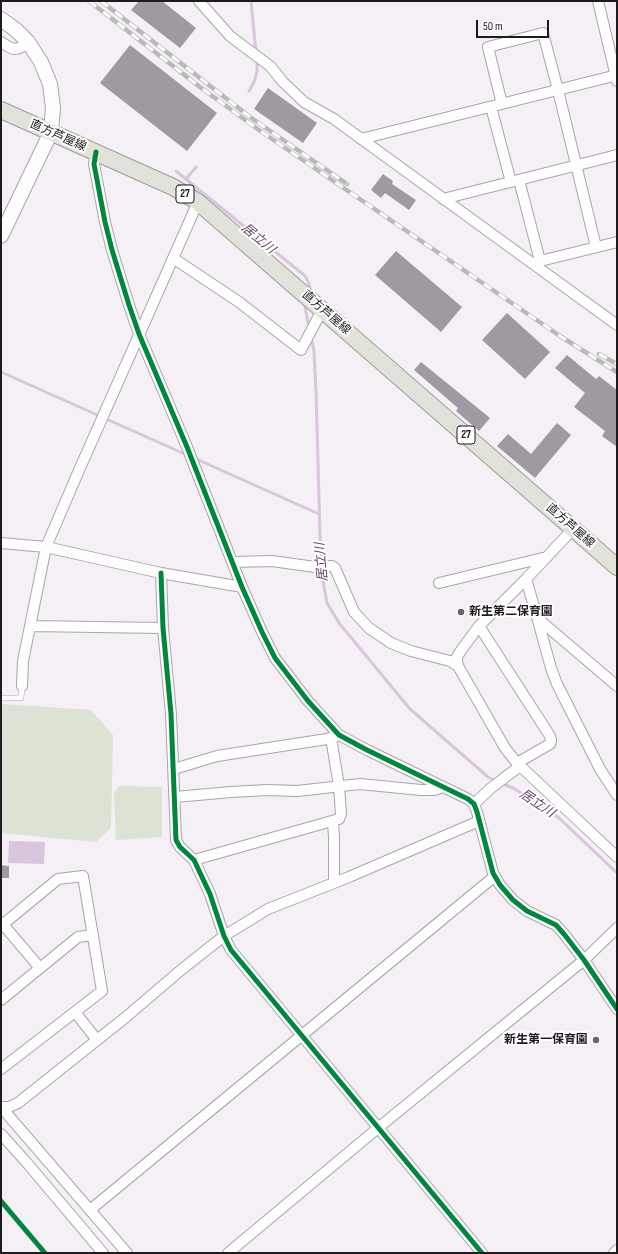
<!DOCTYPE html>
<html>
<head>
<meta charset="utf-8">
<style>
	body { margin:0 }
	#map { position:relative; width:618px; height:1254px; overflow:hidden; background:#f5eff6; font-family:"Sofia Sans Condensed",sans-serif }
	canvas { display:block }
	.frame { position:absolute; inset:0; border:2px solid #1e1a1e; pointer-events:none }
	.scale { position:absolute; left:476px; top:20px; width:73px; height:18px; box-sizing:border-box; border:2px solid #1e1a1e; border-top:0; padding-left:5px; font-size:12px; line-height:14px; white-space:nowrap; color:#1e1a1e; -webkit-text-stroke:3px #fefefe; paint-order:stroke }
</style>
</head>
<body>
<div id="map">
<canvas width="618" height="1254"></canvas>
<div class="frame"></div>
<div class="scale">50 m</div>
</div>
<script>
const ctx = document.querySelector('canvas').getContext('2d');
ctx.lineJoin = 'round';
function fill(path, color) {
  ctx.fillStyle = color;
  ctx.fill(path, 'evenodd');
}
function poly(rows) {
  const path = new Path2D();
  for (const r of rows) {
    path.moveTo(r[0], r[1]);
    for (let i = 2; i < r.length; i += 2) path.lineTo(r[i], r[i + 1]);
  }
  return path;
}
function strokePath(path, color, width, dash) {
  ctx.strokeStyle = color;
  ctx.lineWidth = width;
  ctx.lineCap = dash ? 'butt' : 'round';
  ctx.setLineDash(dash || []);
  ctx.stroke(path);
}
function label(font, color, halo, rows, align = 'center') {
  ctx.font = font + ' "Sofia Sans Condensed","Noto Sans JP",sans-serif';
  ctx.lineWidth = 4;
  ctx.setLineDash([]);
  ctx.textBaseline = 'middle';
  ctx.strokeStyle = halo;
  ctx.fillStyle = color;
  for (const [text, x, y, turn = 0] of rows) {
    ctx.save();
    ctx.translate(x, y);
    ctx.rotate((+turn || 0) * Math.PI / 180);
    ctx.textAlign = isNaN(turn) ? turn : align;
    if (halo) ctx.strokeText(text, 0, 0);
    ctx.fillText(text, 0, 0);
    ctx.restore();
  }
}
fill(poly([
	[1,704,91,710,113,735,111,828,96,842,1,833],
	[118,786,162,787,162,837,116,840,114,794]
]), '#dce2d4');
fill(poly([
	[9,841,45,842,44,864,8,863]
]), '#dac6dc');
strokePath(poly([
	[251,1,256,53],
	[249,91,255,80,257,71,257,58],
	[176,171,304,275,308,281,310,288,309,292],
	[186,179,196,167],
	[306,303,305,307,309,327],
	[311,337,314,351,316,391,321,570,327,603,339,623,410,709,488,777,496,781],
	[1,372,187,455],
	[194,458,319,514],
	[501,783,515,789,559,818,617,873]
]), '#dac6dc', 3);
fill(poly([
	[139,1,162,1,196,28,180,48,131,10],
	[130,45,217,113,187,151,100,83],
	[268,88,317,123,303,143,254,109],
	[383,174,393,181,392,184,416,200,409,210,385,193,381,198,371,190],
	[396,251,462,307,441,332,375,275],
	[507,313,550,352,525,379,482,340],
	[567,355,596,379,599,376,617,390,617,447,602,436,605,431,574,407,585,393,555,368],
	[421,362,490,418,479,431,456,411,458,408,414,370],
	[557,423,571,435,535,478,497,446,508,434,531,454],
	[1,865,9,866,9,878,1,878]
]), '#a099a1');
const lane = poly([
	[1,698,21,698,22,686]
]);
const street = poly([
	[199,1,230,36,270,66,283,82,304,102,334,119,617,325],
	[598,1,617,81],
	[1,42,9,47,14,49,20,48,28,42],
	[502,104,488,47,543,33,558,90,596,247],
	[491,107,511,182],
	[361,139,617,75],
	[96,152,94,164,105,222,112,250,129,305,139,334,187,447,242,587,262,632,275,658,308,701,339,735,367,750,468,799,474,804,477,812,493,873,500,885,513,900,527,911,556,925,564,934,584,960,617,1009],
	[519,180,540,261],
	[443,199,617,155],
	[173,258,239,302,301,350,322,310],
	[532,263,617,242],
	[573,529,526,579,479,626,462,649,457,657,457,661,458,666,505,748,517,763,617,857],
	[1,543,46,547,161,573,242,587],
	[233,562,272,561,315,567,332,566,335,568,354,612,369,628,391,643,411,651,450,661,458,666],
	[161,573,163,628,171,714,176,840,180,847,194,860,210,894,224,936,231,950,482,1253],
	[526,579,537,617,543,623,617,686],
	[439,583,547,557],
	[537,617,551,668,557,684,600,769,617,795],
	[30,626,163,628],
	[479,626,550,736,551,741,550,744,517,763],
	[22,686,23,661,46,547,80,468,198,202],
	[174,769,217,756,327,739,336,736],
	[175,797,231,792,267,790,297,791,360,784,421,790,434,790,443,787],
	[474,804,491,788,520,766],
	[333,822,334,837,334,882],
	[194,860,339,819,341,814,339,786,331,738],
	[1,922,40,968],
	[1,926,58,879,83,876,102,991,1,1069],
	[1,1000,78,937,93,935],
	[75,1012,97,1040],
	[1,1107,9,1107,18,1103,126,1017,181,970,224,936,268,909,349,877,479,821],
	[1,1107,127,1253],
	[1,1134,27,1163,103,1253],
	[90,1210,495,876],
	[228,1253,378,1128,584,960,617,928],
	[614,1253,617,1250]
]);
const secondary = poly([
	[1,19,16,30,28,42,41,62,50,84,53,108,51,132,1,236]
]);
const primary = poly([
	[1,110,173,187,198,202,617,567]
]);
strokePath(lane, '#a9a5aa', 6);
strokePath(street, '#a9a5aa', 12);
strokePath(secondary, '#a9a5aa', 16);
strokePath(primary, '#9ca092', 18);
strokePath(lane, '#fefdfe', 5);
strokePath(street, '#fefdfe', 10);
strokePath(secondary, '#fefdfe', 14);
strokePath(primary, '#e1e3db', 16);
const rail = poly([
	[89,1,200,87,259,130,560,336,617,372],
	[101,1,250,117,347,184],
	[599,354,617,364]
]);
strokePath(rail, '#bab9ba', 4.5);
strokePath(rail, '#fefefe', 3, [9]);
strokePath(poly([
	[96,152,94,164,105,222,112,250,129,305,139,334,187,447,242,587,262,632,275,658,308,701,339,735,367,750,468,799,474,804,477,812,493,873,500,885,513,900,527,911,556,925,564,934,584,960,617,1009],
	[161,573,163,628,171,714,176,840,180,847,194,860,210,894,224,936,231,950,482,1253],
	[1,1201,45,1253]
]), '#00873e', 5);
for (const [x, y, r, color] of [
	[461,612,4,"#69656a"],
	[596,1040,4,"#69656a"]
]) {
  const dot = new Path2D();
  dot.arc(x, y, r, 0, 2 * Math.PI);
  ctx.fillStyle = color;
  ctx.fill(dot);
  strokePath(dot, '#fefefe', 1.5);
}
for (const [x, y, w] of [
	[185,194,18],
	[466,435,18]
]) {
  const box = new Path2D();
  box.roundRect(x - w / 2, y - 9, w, 18, 3);
  ctx.fillStyle = '#fefefe';
  ctx.fill(box);
  strokePath(box, '#1e1a1e', 1);
}
label('bold 11px', '#1e1a1e', null, [
	["27",185,194],
	["27",466,435]
]);
label('12px', '#1e1a1e', '#fefefe', [
	["直方芦屋線",58,136,24],
	["直方芦屋線",326,313,41],
	["直方芦屋線",570,526,41]
]);
label('bold 12px', '#1e1a1e', '#fefefe', [
	["新生第二保育園",469,612],
	["新生第一保育園",588,1040,"right"]
], 'left');
label('italic 13px', '#67426b', '#fefefe', [
	["居立川",258,239,40],
	["居立川",322,562,-95],
	["居立川",537,804,34]
]);
</script>
</body>
</html>
